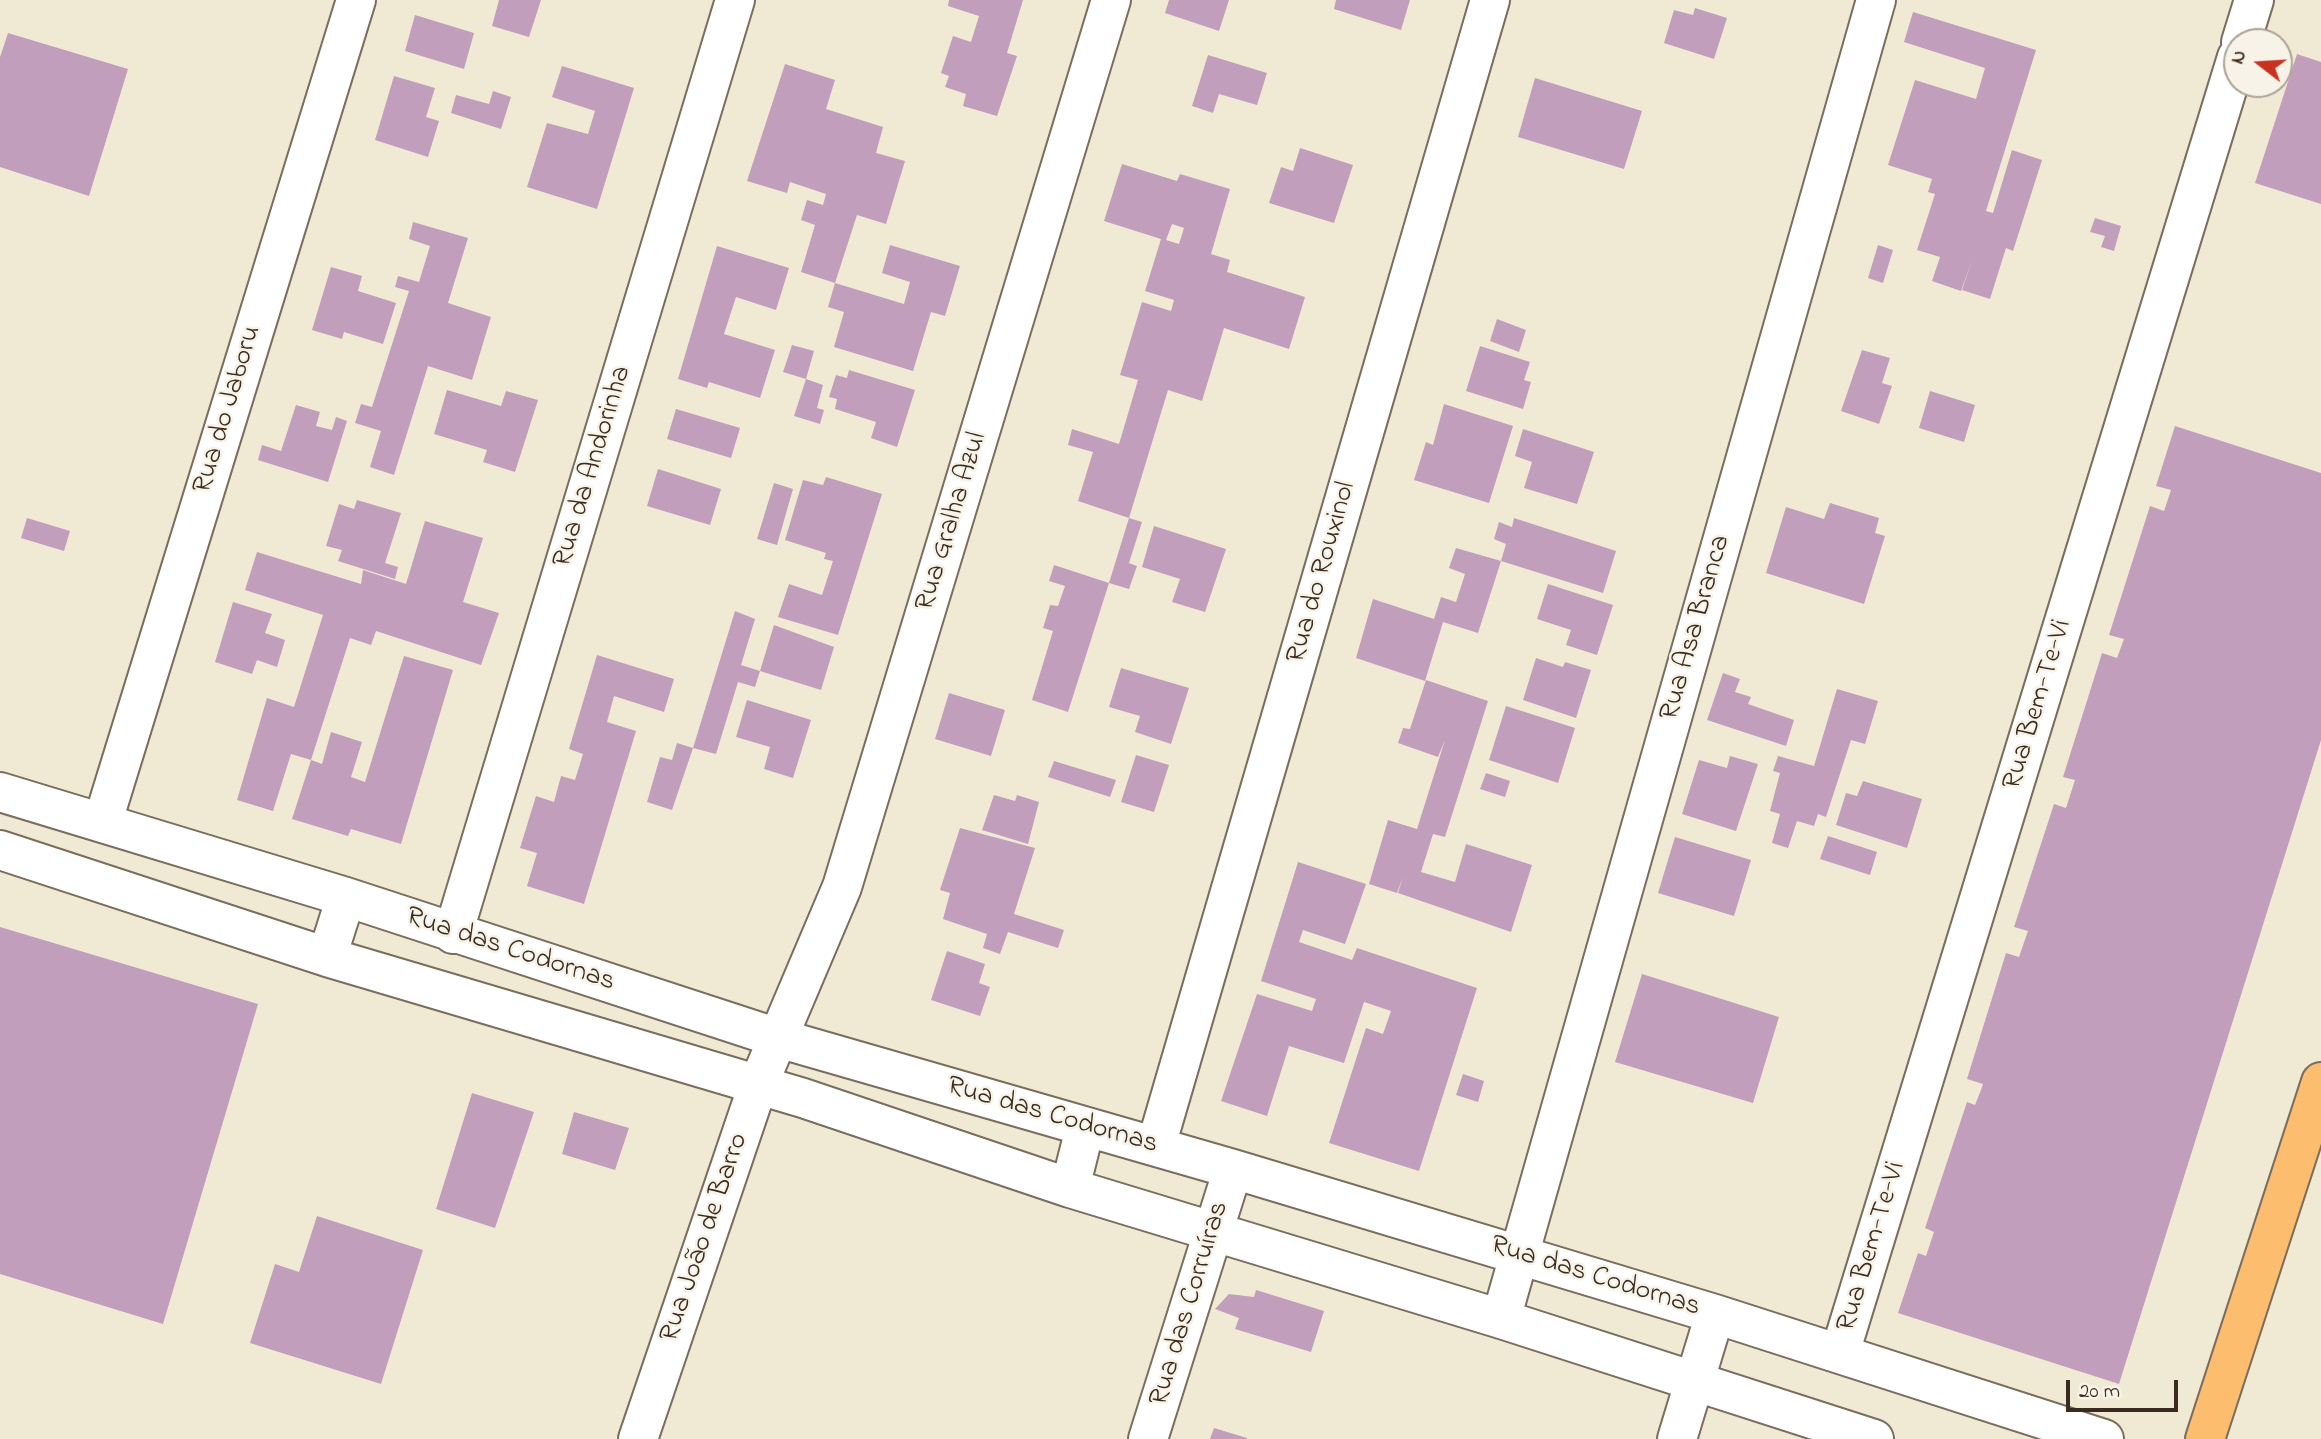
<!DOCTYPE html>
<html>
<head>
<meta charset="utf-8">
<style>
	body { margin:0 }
	#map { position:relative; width:2321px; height:1439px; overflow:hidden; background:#f0ead4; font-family:"Indie Flower",sans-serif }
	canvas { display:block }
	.north { position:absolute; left:2223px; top:28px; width:70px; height:70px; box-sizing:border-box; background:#f7f3e8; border:2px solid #aca397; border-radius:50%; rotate:287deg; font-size:19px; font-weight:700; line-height:28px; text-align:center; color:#3b2a1e }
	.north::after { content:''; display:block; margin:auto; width:24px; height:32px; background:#c8321e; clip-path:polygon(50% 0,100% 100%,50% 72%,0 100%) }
	.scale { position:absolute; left:2066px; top:1380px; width:112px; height:32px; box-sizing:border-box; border:4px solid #3b2a1e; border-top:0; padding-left:9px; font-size:21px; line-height:24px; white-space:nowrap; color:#3b2a1e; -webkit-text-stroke:5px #f7f3e8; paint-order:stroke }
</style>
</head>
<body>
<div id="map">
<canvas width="2321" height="1439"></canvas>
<div class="north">N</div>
<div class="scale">20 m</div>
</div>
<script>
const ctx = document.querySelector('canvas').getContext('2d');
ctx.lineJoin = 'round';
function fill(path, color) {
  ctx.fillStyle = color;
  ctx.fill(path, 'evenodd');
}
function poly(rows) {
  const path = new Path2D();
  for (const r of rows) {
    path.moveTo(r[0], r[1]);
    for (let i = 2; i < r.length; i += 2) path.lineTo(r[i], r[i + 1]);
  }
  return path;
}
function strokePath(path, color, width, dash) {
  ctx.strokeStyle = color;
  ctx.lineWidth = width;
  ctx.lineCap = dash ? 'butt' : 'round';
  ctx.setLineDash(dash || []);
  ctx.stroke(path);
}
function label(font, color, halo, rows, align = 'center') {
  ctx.font = font + ' "Indie Flower",sans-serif';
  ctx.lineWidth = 5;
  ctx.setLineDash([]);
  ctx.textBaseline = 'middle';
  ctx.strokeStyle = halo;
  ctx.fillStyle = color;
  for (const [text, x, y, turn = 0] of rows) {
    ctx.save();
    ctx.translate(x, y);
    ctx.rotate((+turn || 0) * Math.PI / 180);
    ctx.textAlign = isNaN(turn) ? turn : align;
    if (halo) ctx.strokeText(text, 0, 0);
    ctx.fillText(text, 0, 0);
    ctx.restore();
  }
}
fill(poly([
	[499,0,541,0,529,37,492,26],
	[949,0,1023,0,1007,53,1017,56,997,116,963,106,966,94,945,87,949,76,941,73,953,36,971,42,979,16,948,6],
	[1169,0,1229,0,1219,31,1165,13],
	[1336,0,1410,0,1401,30,1334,9],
	[1695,8,1727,18,1714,59,1664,43,1674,10,1693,15],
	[1913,12,2036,50,1986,211,1993,213,2012,150,2042,160,2013,251,2006,248,1990,299,1962,290,1972,260,1961,291,1932,281,1940,257,1917,250,1935,194,1928,192,1932,179,1888,165,1915,80,1976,99,1985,68,1904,42],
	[415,15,474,33,464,69,405,51],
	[8,33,128,69,89,196,0,167,0,57],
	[2297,54,2321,62,2321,204,2255,183],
	[1208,55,1267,73,1257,105,1219,94,1213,113,1192,106],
	[785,64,835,80,826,109,883,127,876,153,905,161,886,224,857,215,835,283,904,304,910,282,882,273,890,245,960,266,945,316,931,312,913,371,834,347,844,312,828,307,835,283,801,272,815,225,801,220,807,200,823,205,826,194,790,182,787,193,747,181],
	[562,66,634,88,597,209,527,187,547,123,588,134,595,111,552,97],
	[394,76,435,88,426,117,439,121,428,157,375,140],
	[1535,78,1642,111,1624,169,1518,137],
	[493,91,511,97,501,129,451,113,456,95,489,104],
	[1300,148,1353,165,1334,223,1269,203,1281,167,1293,171],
	[1122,164,1177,181,1180,174,1230,189,1211,254,1230,260,1227,272,1305,297,1289,349,1224,328,1202,401,1168,390,1129,518,1078,501,1093,452,1068,445,1072,429,1119,444,1138,380,1120,375,1142,302,1171,311,1174,300,1145,291,1161,239,1104,221],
	[1172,224,1184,228,1179,244,1166,240],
	[2095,218,2121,226,2114,251,2101,247,2105,236,2090,232],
	[413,222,468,238,448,303,491,317,472,380,428,366,394,475,370,467,381,431,355,423,361,404,372,407,409,291,395,287,398,276,419,282,430,246,409,239],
	[1878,245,1893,250,1883,283,1868,278],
	[717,246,789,268,776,310,736,297,724,334,775,350,760,398,709,382,707,388,678,379],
	[331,267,362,276,358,291,396,303,383,344,344,332,342,339,312,330],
	[1497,319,1526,330,1519,352,1490,341],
	[792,345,814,351,806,379,783,372],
	[1480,346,1530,362,1524,380,1531,382,1523,409,1466,391],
	[1862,350,1890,358,1882,383,1892,386,1879,424,1841,411],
	[849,370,915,390,897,447,871,438,876,422,835,409,837,399,829,397,836,375,847,378],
	[806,379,823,385,817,408,824,410,820,424,794,416],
	[447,390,501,406,506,391,538,400,515,472,483,462,487,450,434,434],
	[1930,391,1975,405,1964,442,1919,428],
	[1444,404,1513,426,1489,503,1414,480,1426,442,1433,445],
	[296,405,320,412,316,426,332,430,336,417,347,421,328,482,258,460,262,445,281,451],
	[676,409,740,428,731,458,667,439],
	[2175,426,2321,473,2321,740,2119,1384,1898,1313,1918,1253,1926,1256,1934,1232,1925,1228,1967,1102,1975,1105,1981,1090,1983,1084,1967,1079,2006,953,2019,957,2028,931,2014,927,2054,804,2066,808,2075,780,2063,777,2102,653,2117,658,2124,639,2109,635,2150,506,2164,511,2171,490,2156,486],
	[1523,429,1594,452,1577,504,1524,488,1532,462,1515,456],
	[658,469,721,489,710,525,647,506],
	[826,477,882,494,838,635,778,617,789,584,822,595,833,561,824,559,826,553,785,540,803,480,823,485],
	[774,483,793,489,777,545,757,539],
	[357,500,401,513,385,563,398,567,395,579,338,561,342,550,326,546,339,504,354,509],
	[1830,503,1879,518,1875,533,1885,536,1864,604,1766,573,1786,507,1824,519],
	[27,518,70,531,64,551,21,538],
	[1129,518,1142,522,1129,563,1137,566,1129,589,1109,583,1068,712,1032,700,1053,631,1043,628,1050,605,1058,606,1065,586,1049,581,1054,565,1109,583],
	[1514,518,1616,551,1603,593,1501,561,1506,544,1494,539,1499,522,1512,527],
	[425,521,483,538,463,602,499,613,481,665,376,631,371,645,350,638,311,760,291,754,273,811,237,800,267,698,294,707,323,615,245,590,257,552,361,584,363,570,406,584],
	[1154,526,1226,549,1205,612,1172,602,1180,579,1142,567],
	[1456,548,1501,561,1478,633,1443,622,1425,681,1356,658,1373,599,1434,619,1441,597,1456,602,1465,574,1449,568],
	[1548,584,1613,605,1597,655,1566,645,1571,630,1537,619],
	[233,602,272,614,265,633,285,640,277,667,257,660,252,674,215,662],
	[735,611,755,619,741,665,760,671,774,625,834,647,821,690,760,671,755,687,738,682,716,754,693,748],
	[597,655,674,679,664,712,614,696,607,722,636,731,584,904,527,886,537,853,520,848,536,796,554,802,561,776,575,780,583,754,569,749],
	[404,656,453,670,401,844,351,829,348,836,292,819,311,760,322,764,331,732,362,742,351,777,365,782],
	[1536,658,1563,667,1565,662,1591,670,1576,718,1523,700],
	[1121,668,1189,688,1171,744,1135,732,1140,716,1109,707],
	[1723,673,1740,679,1735,692,1751,697,1748,704,1794,720,1786,746,1707,720],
	[1426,680,1488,701,1445,837,1433,834,1421,872,1455,882,1466,844,1532,865,1511,932,1398,893,1403,877,1397,893,1369,884,1388,820,1417,829,1445,740,1438,757,1398,743,1403,728,1410,729],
	[1837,689,1878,701,1865,744,1851,740,1826,817,1818,814,1814,826,1797,821,1788,848,1772,843,1780,814,1770,811,1780,773,1773,771,1778,756,1814,766],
	[949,693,1005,710,991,756,935,739],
	[747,700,811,720,793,778,764,769,770,747,736,737],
	[1506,706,1575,728,1558,783,1489,760],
	[677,743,693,748,672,810,647,802,660,757,672,760],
	[1136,755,1169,765,1154,812,1121,802],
	[1730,756,1758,764,1736,831,1682,814,1699,760,1727,768],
	[1054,761,1116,780,1110,797,1048,777],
	[1486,773,1510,781,1505,797,1480,789],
	[1863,781,1922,799,1907,848,1836,825,1846,793,1857,796],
	[994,795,1015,801,1017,795,1039,802,1028,844,982,830],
	[960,828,1035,848,1014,914,1064,930,1058,948,1008,932,1000,954,983,948,987,934,943,919,950,893,940,890],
	[1828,836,1877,852,1870,875,1820,859],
	[1675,837,1751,860,1734,916,1658,893],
	[1298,862,1366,884,1345,944,1303,930,1299,942,1352,960,1357,948,1477,988,1419,1171,1329,1143,1366,1028,1383,1034,1391,1011,1364,1002,1344,1063,1289,1046,1267,1116,1221,1101,1257,994,1312,1011,1316,999,1261,981],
	[0,927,258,1004,163,1324,0,1274],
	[947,951,985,964,979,983,990,987,980,1016,931,1000],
	[1642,974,1779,1017,1753,1103,1615,1062],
	[1463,1074,1484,1081,1478,1102,1456,1095],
	[472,1093,534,1112,495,1228,436,1209],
	[574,1112,629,1128,615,1170,562,1154],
	[317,1216,423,1250,381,1384,250,1343,275,1264,299,1272],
	[1256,1290,1324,1311,1311,1352,1235,1329,1239,1318,1215,1309,1229,1294,1254,1297],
	[1214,1428,1247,1438,1247,1439,1210,1439]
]), '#c29ebd');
const minor = poly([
	[2241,42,2254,0],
	[0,792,346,897,778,1038,1233,1169,1715,1314,2104,1439],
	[103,821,356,0],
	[0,850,327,957,803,1098,1070,1188,1501,1319,1874,1439],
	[453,934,735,0],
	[327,957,346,897],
	[1156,1146,1490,0],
	[1070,1188,1085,1128],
	[1501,1319,1876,0],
	[1840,1353,2237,57],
	[638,1439,758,1085,842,887,1111,0],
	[1148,1439,1233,1169],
	[1677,1439,1715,1314]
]);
const major = poly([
	[2205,1439,2321,1082]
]);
strokePath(minor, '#7a6d5e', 42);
strokePath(major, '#7a6d5e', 42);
strokePath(minor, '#fff', 38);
strokePath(major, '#fcbd6f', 38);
label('28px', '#3b2a1e', '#f7f3e8', [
	["Rua do Jaboru",229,410,-73],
	["Rua da Andorinha",594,467,-73],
	["Rua Gralha Azul",953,522,-73],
	["Rua do Rouxinol",1323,573,-74],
	["Rua Asa Branca",1697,628,-74],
	["Rua Bem-Te-Vi",2039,705,-73],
	["Rua das Codornas",510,951,18],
	["Rua das Codornas",1052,1117,16],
	["Rua João de Barro",706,1238,-71],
	["Rua Bem-Te-Vi",1873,1247,-73],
	["Rua das Codornas",1595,1278,17],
	["Rua das Corruíras",1191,1304,-73]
]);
</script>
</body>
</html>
